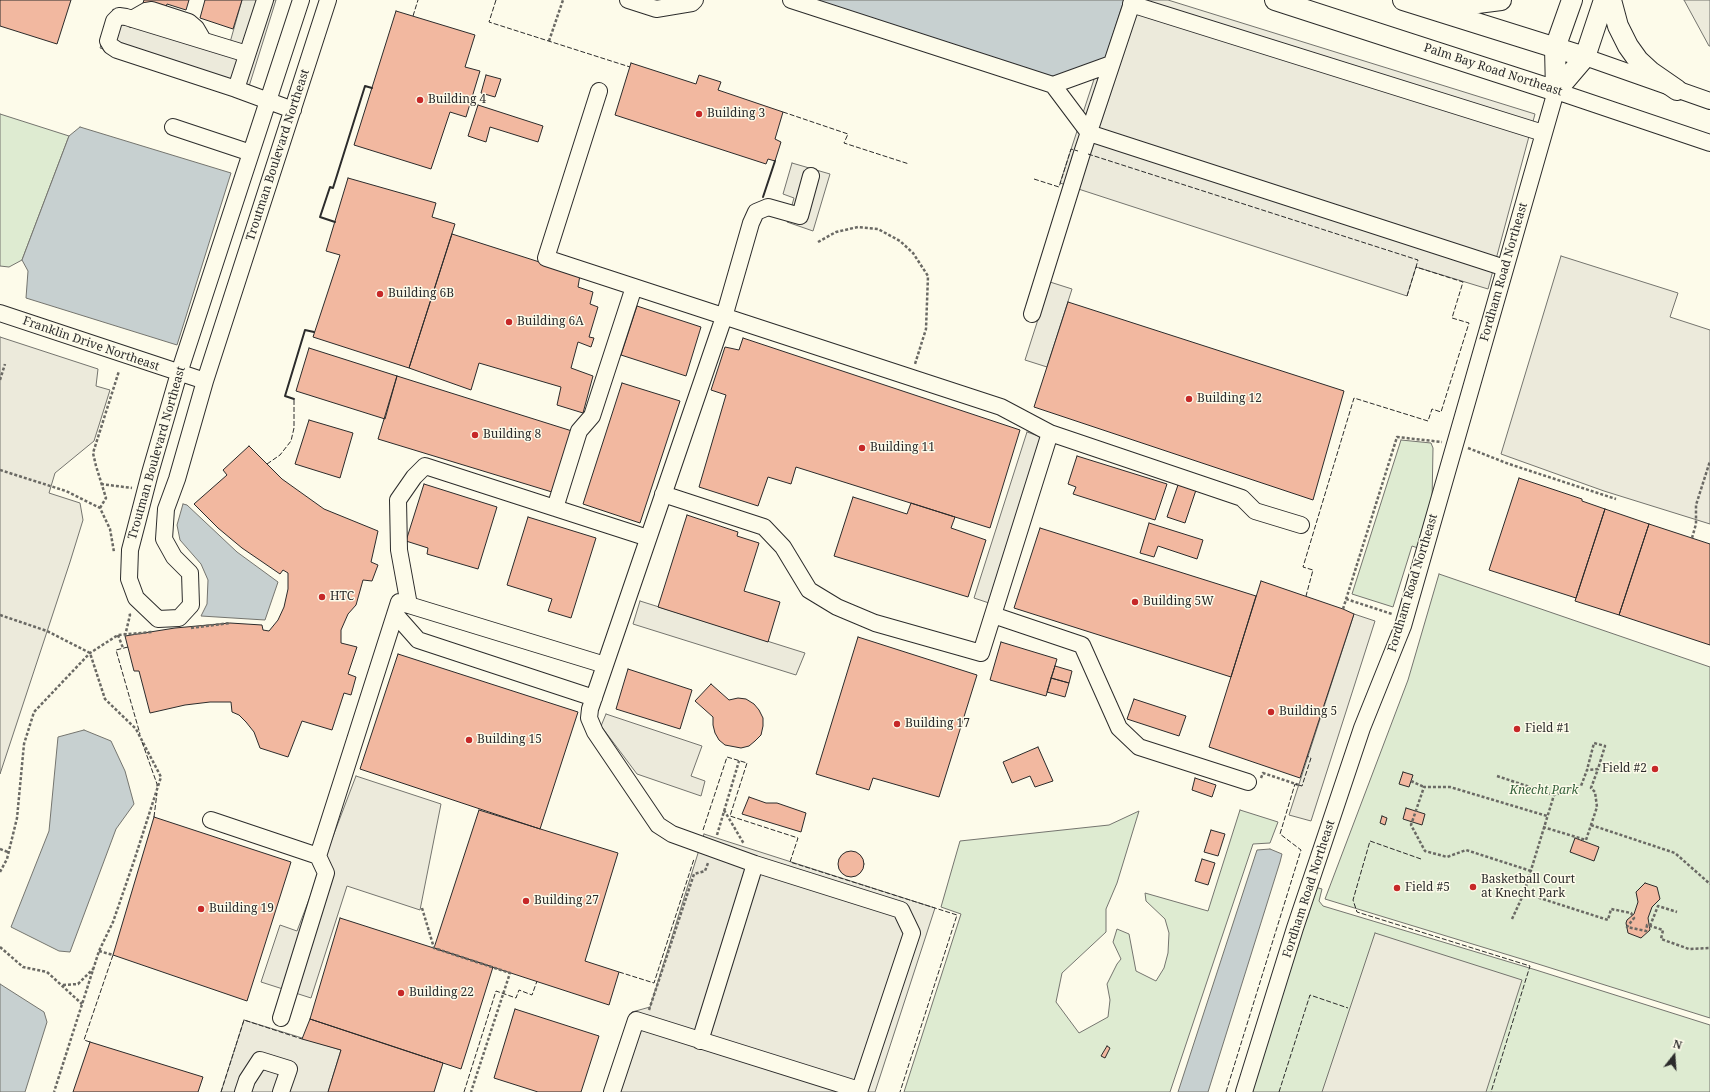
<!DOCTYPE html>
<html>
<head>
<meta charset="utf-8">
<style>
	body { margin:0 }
	#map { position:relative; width:1710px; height:1092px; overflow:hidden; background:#fdfbea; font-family:"Noto Serif",serif }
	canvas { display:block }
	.north { position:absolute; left:1654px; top:1036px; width:40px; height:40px; -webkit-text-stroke:3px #fdfbea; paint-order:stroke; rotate:17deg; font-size:11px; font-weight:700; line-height:16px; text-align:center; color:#2b2b2b }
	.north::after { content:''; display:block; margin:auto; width:14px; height:18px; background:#2b2b2b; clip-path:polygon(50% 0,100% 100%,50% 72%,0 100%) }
</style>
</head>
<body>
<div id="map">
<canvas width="1710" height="1092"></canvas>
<div class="north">N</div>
</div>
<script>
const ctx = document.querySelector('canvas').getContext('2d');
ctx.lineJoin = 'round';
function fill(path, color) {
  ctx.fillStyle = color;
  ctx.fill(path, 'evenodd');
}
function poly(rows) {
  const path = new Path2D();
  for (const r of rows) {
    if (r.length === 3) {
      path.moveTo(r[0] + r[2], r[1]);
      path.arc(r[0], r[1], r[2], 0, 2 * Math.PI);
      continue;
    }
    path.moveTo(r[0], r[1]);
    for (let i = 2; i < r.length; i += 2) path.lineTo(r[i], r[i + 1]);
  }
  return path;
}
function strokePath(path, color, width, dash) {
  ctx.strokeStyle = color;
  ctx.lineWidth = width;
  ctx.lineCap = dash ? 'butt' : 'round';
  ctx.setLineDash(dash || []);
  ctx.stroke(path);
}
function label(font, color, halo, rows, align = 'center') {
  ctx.font = font + ' "Noto Serif",serif';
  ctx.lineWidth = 3;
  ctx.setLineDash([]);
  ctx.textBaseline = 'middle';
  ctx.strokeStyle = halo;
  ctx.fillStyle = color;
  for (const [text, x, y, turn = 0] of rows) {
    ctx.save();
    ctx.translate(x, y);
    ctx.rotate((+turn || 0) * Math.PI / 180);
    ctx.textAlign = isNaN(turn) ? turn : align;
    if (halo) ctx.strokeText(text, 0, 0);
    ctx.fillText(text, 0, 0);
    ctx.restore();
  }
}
const green = poly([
	[0,114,69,136,22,260,9,267,0,266,0,114],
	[1401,440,1431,443,1433,448,1432,503,1418,548,1412,546,1393,607,1352,594,1401,440],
	[1439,574,1710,667,1710,1018,1538,964,1325,899,1408,680,1439,574],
	[1240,810,1278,822,1270,843,1253,844,1170,1092,904,1092,961,914,941,907,960,841,1109,825,1139,811,1117,883,1106,909,1106,932,1062,973,1056,1002,1079,1033,1108,1017,1110,1000,1107,984,1117,964,1121,959,1113,942,1117,929,1129,934,1136,971,1156,981,1164,968,1168,953,1169,933,1165,919,1146,901,1145,893,1208,911,1240,810],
	[1315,887,1322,889,1319,901,1323,906,1536,970,1710,1025,1710,1092,1249,1092,1315,887]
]);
fill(green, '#deebd1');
strokePath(green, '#74746e', 1);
const parking = poly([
	[242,0,276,0,246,96,100,48,113,9,229,46,242,0],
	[1120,0,1168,0,1535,114,1488,289,1416,267,1407,296,1060,183,1120,0],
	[1684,0,1710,0,1710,46,1709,46,1684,0],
	[792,163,830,174,813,231,787,222,794,198,783,194,792,163],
	[1561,256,1678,293,1670,317,1710,330,1710,524,1604,491,1501,454,1561,256],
	[1050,282,1072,289,1047,367,1025,360,1050,282],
	[0,337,98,369,96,386,110,390,94,441,55,473,49,493,80,503,83,520,70,562,0,774,0,337],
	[1027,432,1041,437,989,603,974,598,1027,432],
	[640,601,805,653,796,675,633,624,640,601],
	[1354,614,1375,621,1311,821,1289,815,1354,614],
	[606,714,702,746,691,776,705,781,701,796,637,774,601,726,606,714],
	[356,776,441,804,420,910,347,886,311,998,261,982,280,925,297,931,356,776],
	[704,834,935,908,875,1092,607,1092,632,1012,650,1007,704,834],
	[1375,933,1522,980,1486,1092,1322,1092,1375,933],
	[244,1020,341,1050,328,1092,221,1092,244,1020]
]);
fill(parking, '#eceadb');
strokePath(parking, '#74746e', 1);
const water = poly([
	[795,0,1124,0,1105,59,1058,77,1032,76,795,0],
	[80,127,231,173,177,345,26,298,28,271,22,260,69,136,80,127],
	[183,504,187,505,237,552,278,582,265,620,201,616,207,604,208,580,201,564,180,540,177,525,183,504],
	[84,730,111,741,125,771,134,804,116,829,70,952,59,951,11,927,49,831,58,737,84,730],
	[1270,849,1282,854,1280,862,1208,1092,1178,1092,1257,850,1270,849],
	[0,984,44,1012,47,1022,25,1092,0,1092,0,984]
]);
fill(water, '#c7d0d0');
strokePath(water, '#74746e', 1);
const building = poly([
	[0,0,71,0,57,44,0,26,0,0],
	[144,0,189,0,186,10,167,4,165,10,143,3,144,0],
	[205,0,242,0,233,29,200,18,205,0],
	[396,11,475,35,465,67,480,71,466,117,450,112,431,169,354,145,396,11],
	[631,63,696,84,699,75,721,82,718,90,783,112,775,139,781,142,775,161,768,159,766,164,615,115,631,63],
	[486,75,501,79,495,97,481,93,486,75],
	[478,105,543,126,538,142,490,127,486,142,468,136,478,105],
	[348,178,436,203,432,217,455,224,409,368,313,337,340,255,326,251,348,178],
	[452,234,580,275,578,287,593,292,590,304,598,307,589,337,594,338,591,347,578,342,571,368,593,376,583,413,557,405,561,387,479,363,471,390,409,368,452,234],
	[1068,302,1344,391,1313,500,1034,407,1068,302],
	[637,306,701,327,686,376,621,355,637,306],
	[743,338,1020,430,990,528,796,467,791,484,768,477,758,506,699,487,726,395,711,390,725,347,739,350,743,338],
	[309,348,397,376,385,419,296,391,309,348],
	[397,376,572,431,552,492,378,439,397,376],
	[622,383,680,401,640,523,583,504,622,383],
	[309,420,353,433,340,478,295,464,309,420],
	[249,446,282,479,324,509,378,531,371,562,378,565,372,581,363,580,356,605,348,614,341,630,341,643,357,647,348,674,356,677,351,695,344,693,332,730,302,721,288,757,260,748,254,732,246,722,239,715,232,712,231,702,210,702,185,705,150,713,139,671,134,671,125,636,175,628,230,623,262,625,263,630,269,631,278,620,284,607,288,589,288,573,283,570,280,574,242,548,218,528,194,504,227,475,223,470,249,446],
	[1077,456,1167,484,1155,520,1073,494,1076,487,1068,484,1077,456],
	[1519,478,1582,499,1582,501,1605,509,1576,598,1489,570,1519,478],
	[424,484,497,507,478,569,427,554,428,548,406,541,424,484],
	[1178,485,1196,490,1185,523,1167,517,1178,485],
	[853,497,907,514,911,503,955,517,951,528,986,540,968,597,834,556,853,497],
	[1605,509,1649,524,1619,615,1575,601,1605,509],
	[687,515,738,532,737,536,759,543,744,591,780,602,768,642,658,607,687,515],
	[528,517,596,538,571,618,548,611,552,599,507,585,528,517],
	[1149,523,1203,540,1197,559,1158,546,1154,557,1140,553,1149,523],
	[1649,524,1710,544,1710,645,1619,615,1649,524],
	[1040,528,1256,596,1231,677,1014,608,1040,528],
	[1261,581,1343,609,1354,614,1300,778,1209,747,1261,581],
	[858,637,977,675,939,797,873,778,869,790,816,774,858,637],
	[1001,642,1057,659,1046,696,990,680,1001,642],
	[398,654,578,712,540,829,360,769,398,654],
	[1055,666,1072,671,1069,683,1051,678,1055,666],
	[628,669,692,690,680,729,616,709,628,669],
	[1051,678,1069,683,1065,697,1047,692,1051,678],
	[711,684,729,700,738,698,746,699,754,704,759,710,763,718,763,726,761,735,755,741,749,746,741,748,725,745,719,740,715,733,713,725,713,717,695,701,711,684],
	[1134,699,1186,716,1179,736,1127,719,1134,699],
	[1038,747,1053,781,1035,787,1030,776,1012,783,1003,762,1038,747],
	[1403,772,1413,775,1409,787,1399,784,1403,772],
	[1195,778,1216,785,1212,797,1192,790,1195,778],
	[749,797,766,803,777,803,806,813,801,832,742,814,749,797],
	[1406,808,1425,814,1422,825,1403,819,1406,808],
	[479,810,618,853,585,961,619,972,609,1005,434,948,479,810],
	[1382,816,1387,818,1385,825,1380,823,1382,816],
	[154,817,291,862,247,1001,113,955,154,817],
	[1211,830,1225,834,1218,856,1204,852,1211,830],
	[1575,838,1599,847,1594,861,1570,852,1575,838],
	[851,864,13],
	[1202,859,1215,863,1208,885,1195,881,1202,859],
	[1645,883,1657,887,1660,899,1652,907,1648,918,1650,930,1641,938,1628,933,1626,923,1627,920,1634,914,1638,902,1636,892,1645,883],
	[340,918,493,967,461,1069,310,1019,340,918],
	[515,1009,599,1036,581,1092,538,1092,494,1078,515,1009],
	[310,1019,443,1063,434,1092,328,1092,341,1050,302,1039,310,1019],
	[90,1042,203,1077,198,1092,73,1092,90,1042],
	[1107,1046,1110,1048,1105,1058,1101,1056,1107,1046]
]);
fill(building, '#f2b8a0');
strokePath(building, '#2b2b2b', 1);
const minor = poly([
	[265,0,236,89,293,110],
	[301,0,179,373,150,473,130,550,129,579,136,598,158,619,179,618,191,605,190,573,174,557,164,539,166,509,177,479,205,381,328,0],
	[628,0,656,9,692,3,695,0],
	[791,0,1053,85,1089,133,1505,268],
	[1131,4,1543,133],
	[132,19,146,11,152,10,189,22,196,28,203,40],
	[1585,57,1710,101],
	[1053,85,1111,64],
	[236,89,117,50,111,46,108,41,114,21,119,16,126,17,247,54],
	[599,91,546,258,1001,407,1050,433,1242,498,1255,511,1301,525],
	[173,127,251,153],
	[811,176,800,216,768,207,756,212,751,223,724,317,590,709,589,718,595,732,658,825,672,834,755,864,901,910,912,933,859,1092],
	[0,313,205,381],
	[1032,314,1082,153,1133,0],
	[663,494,764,527,783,547,809,590,837,607,875,623,981,653,1050,433],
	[555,508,648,538],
	[409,605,399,550,398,500,414,477,425,466,555,508,579,431,592,416,634,287],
	[395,614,418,640,594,698],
	[993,615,1082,645,1119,728,1139,747,1248,782],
	[211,820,318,856],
	[281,1018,326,873,318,856,399,602,605,665],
	[700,1041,755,864],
	[243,1092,247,1080,260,1060,289,1069,281,1092],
	[612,1092,636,1020,859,1090],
	[1244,1092,1295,928,1362,728,1403,626,1556,91,1710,143]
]);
const major = poly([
	[1275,0,1556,91],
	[1403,0,1585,57],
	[1611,0,1618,26,1628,46,1638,60,1651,72,1677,90],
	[1437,2,1462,5,1501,0],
	[1556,91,1585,57,1604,0],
	[1556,91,1555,48,1572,0]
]);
strokePath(minor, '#2b2b2b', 18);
strokePath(major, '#2b2b2b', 22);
strokePath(poly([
	[549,41,563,0],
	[818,242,836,232,858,227,878,229,900,241,913,253,928,276,926,329,915,364],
	[0,380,5,364],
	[1468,448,1509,464,1616,499],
	[0,470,66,491,100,508,110,529,114,552],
	[101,484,132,488],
	[100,508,106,498,96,466,93,453,119,371],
	[1692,538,1696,524,1696,505,1710,461],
	[1346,599,1392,614],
	[1343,609,1397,437,1442,442],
	[0,615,47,631,90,653,105,699,136,729,161,777,134,861,113,922,99,951,54,1092],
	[191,628,230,623],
	[118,635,123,648],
	[125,636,130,615,129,612],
	[1497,776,1554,795],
	[1261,778,1263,773,1299,785],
	[1411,781,1424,787],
	[724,810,744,844],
	[1591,825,1675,853,1710,884],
	[1543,827,1586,840,1597,807,1595,792,1591,788,1598,769],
	[717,835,739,761],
	[0,849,8,852],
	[1531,871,1466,850,1447,857,1425,851,1411,825,1424,787,1450,787,1547,816],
	[0,872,7,859,17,818,24,744,34,712,90,653,118,635,152,632],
	[1524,893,1608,920,1611,909,1631,913,1634,918,1627,927,1646,931,1647,925,1663,930,1661,939,1689,949,1710,948],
	[422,908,434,948,510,973,471,1092],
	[1512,919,1524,893,1554,795,1581,786,1587,770,1598,769,1605,746,1594,743,1587,770],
	[1650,926,1658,906,1677,912],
	[0,947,23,967,47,972,82,1004],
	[99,951,113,955],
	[63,985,78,984,93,969],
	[649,1010,694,874,705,871,708,863]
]), '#6a6964', 2.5, [3, 2]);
strokePath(minor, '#fdfbea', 16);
strokePath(major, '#fdfbea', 20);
strokePath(poly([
	[496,0,489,22,630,67],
	[413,16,418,0],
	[783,112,848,134,844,143,909,164],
	[1088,154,1418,260,1416,267,1463,282,1452,318,1469,323,1441,412,1432,409,1428,421,1354,398,1303,567,1313,570,1306,596],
	[1034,179,1059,187,1071,149,1078,151],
	[1407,296,1416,267],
	[267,464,280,455,291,441,294,428,294,399],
	[128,647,116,650,140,734],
	[142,742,157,784,157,787],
	[154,817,157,793],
	[703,830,727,757,747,763,730,816,798,838,790,862,957,915,900,1092],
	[1421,859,1370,841,1353,900,1357,912,1530,966,1491,1092],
	[619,972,654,983,694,859],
	[90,1042,84,1040,113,955],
	[221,1092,244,1020,302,1039],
	[464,1092,496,991,516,998,519,990,532,995,537,981],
	[1226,1092,1301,850,1280,834,1295,784,1302,786,1311,758,1307,756],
	[1279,1092,1310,995,1348,1008]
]), '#2b2b2b', 1, [5, 2]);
strokePath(poly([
	[763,197,775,161],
	[335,222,320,217,330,187,333,188,365,86,372,88],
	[294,399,285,396,305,330,314,332]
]), '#2b2b2b', 2);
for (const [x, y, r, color] of [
	[420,100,4,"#c62828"],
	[699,114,4,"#c62828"],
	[380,294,4,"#c62828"],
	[509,322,4,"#c62828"],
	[1189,399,4,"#c62828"],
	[475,435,4,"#c62828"],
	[862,448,4,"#c62828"],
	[322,597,4,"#c62828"],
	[1135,602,4,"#c62828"],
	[1271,712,4,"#c62828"],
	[897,724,4,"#c62828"],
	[1517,729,4,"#c62828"],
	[469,740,4,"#c62828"],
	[1655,769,4,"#c62828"],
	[1473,887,4,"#c62828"],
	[1397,888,4,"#c62828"],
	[526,901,4,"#c62828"],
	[201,909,4,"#c62828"],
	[401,993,4,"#c62828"]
]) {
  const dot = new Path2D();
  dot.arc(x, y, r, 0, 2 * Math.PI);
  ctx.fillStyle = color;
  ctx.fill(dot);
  strokePath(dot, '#fdfbea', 1.5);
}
label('12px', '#2b2b2b', '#fdfbea', [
	["Palm Bay Road Northeast",1493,70,18],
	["Troutman Boulevard Northeast",278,155,-72],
	["Fordham Road Northeast",1504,272,-74],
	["Franklin Drive Northeast",91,344,19],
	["Troutman Boulevard Northeast",157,453,-74],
	["Fordham Road Northeast",1413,583,-73],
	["Fordham Road Northeast",1309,889,-72]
]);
label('12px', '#2b2b2b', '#fdfbea', [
	["Building 4",428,100],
	["Building 3",707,114],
	["Building 6B",388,294],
	["Building 6A",517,322],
	["Building 12",1197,399],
	["Building 8",483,435],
	["Building 11",870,448],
	["HTC",330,597],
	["Building 5W",1143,602],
	["Building 5",1279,712],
	["Building 17",905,724],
	["Field #1",1525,729],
	["Building 15",477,740],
	["Field #2",1647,769,"right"],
	["Basketball Court",1481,880],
	["at Knecht Park",1481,894],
	["Field #5",1405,888],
	["Building 27",534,901],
	["Building 19",209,909],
	["Building 22",409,993]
], 'left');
label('italic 12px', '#34623c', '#fdfbea', [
	["Knecht Park",1544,791]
]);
</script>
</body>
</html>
